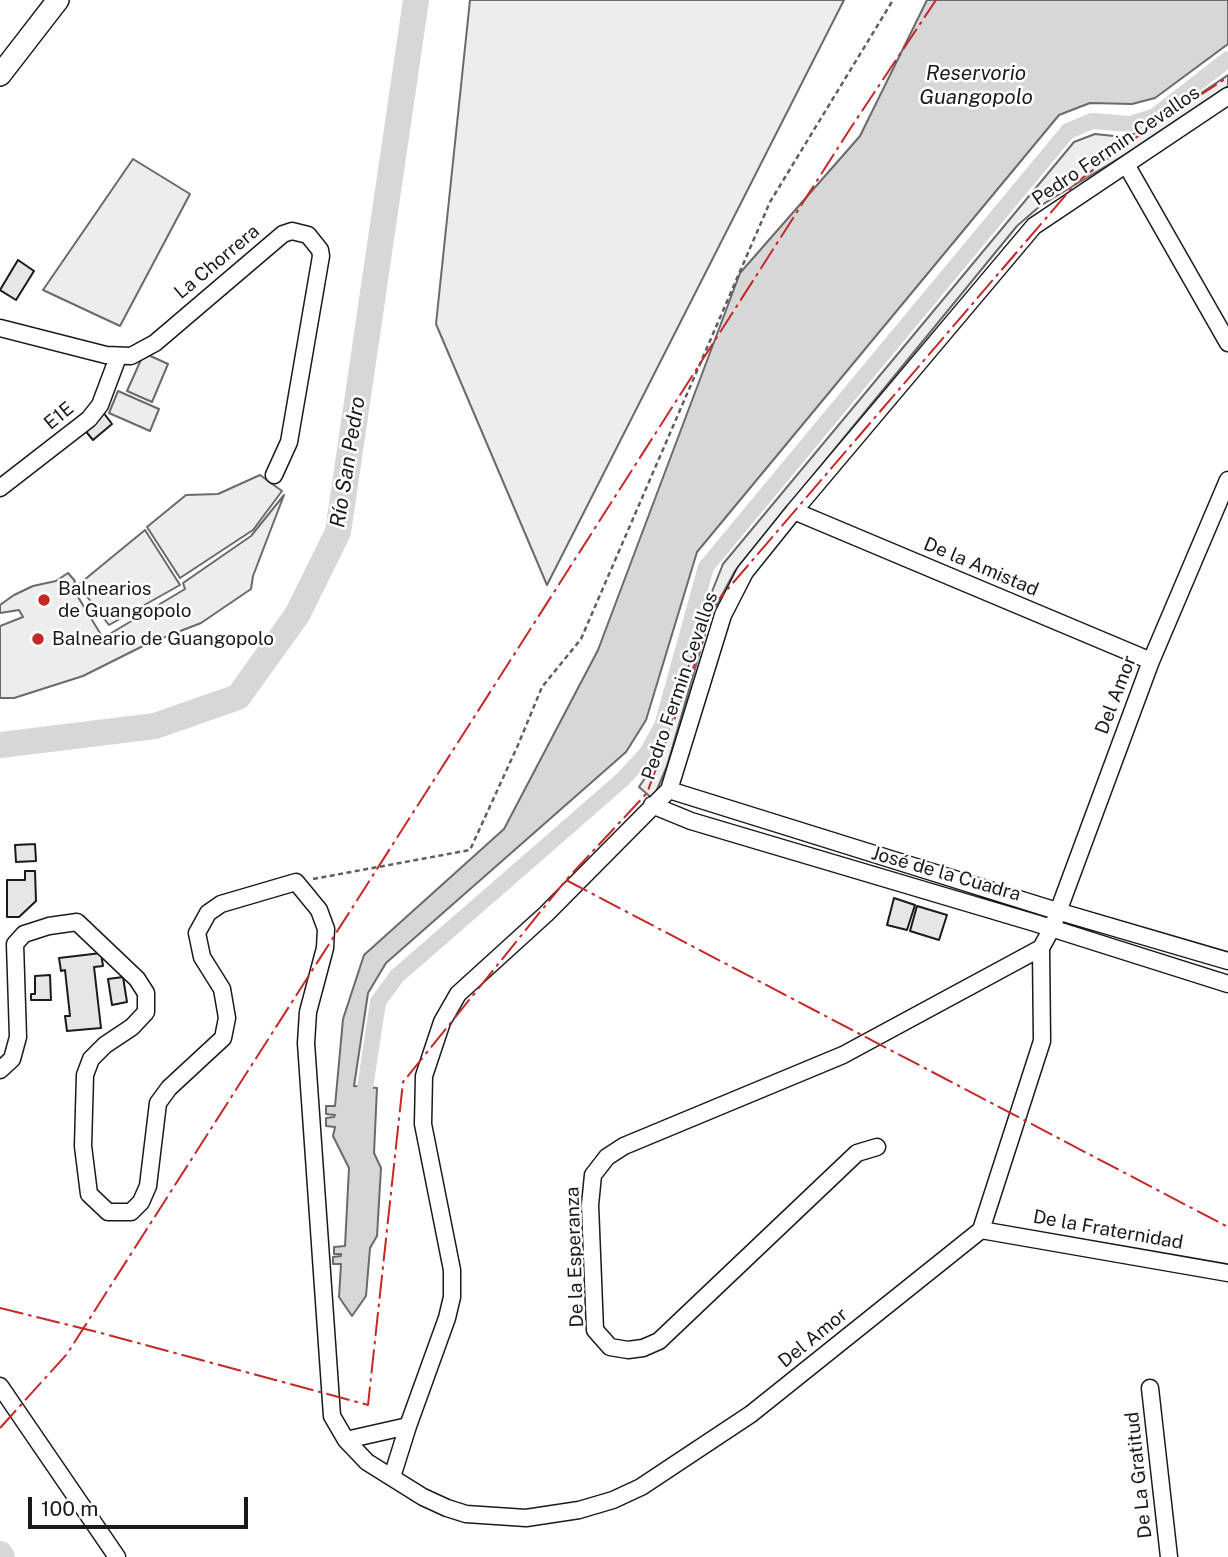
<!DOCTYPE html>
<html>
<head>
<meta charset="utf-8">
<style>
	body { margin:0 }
	#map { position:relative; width:1228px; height:1557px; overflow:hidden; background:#fff; font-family:"Public Sans",sans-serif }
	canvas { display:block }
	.scale { position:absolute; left:28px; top:1497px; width:220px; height:32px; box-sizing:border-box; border:4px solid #1a1a1a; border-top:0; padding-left:9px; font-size:21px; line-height:24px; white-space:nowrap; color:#1a1a1a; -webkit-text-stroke:5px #fff; paint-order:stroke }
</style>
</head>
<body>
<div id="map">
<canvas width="1228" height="1557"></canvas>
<div class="scale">100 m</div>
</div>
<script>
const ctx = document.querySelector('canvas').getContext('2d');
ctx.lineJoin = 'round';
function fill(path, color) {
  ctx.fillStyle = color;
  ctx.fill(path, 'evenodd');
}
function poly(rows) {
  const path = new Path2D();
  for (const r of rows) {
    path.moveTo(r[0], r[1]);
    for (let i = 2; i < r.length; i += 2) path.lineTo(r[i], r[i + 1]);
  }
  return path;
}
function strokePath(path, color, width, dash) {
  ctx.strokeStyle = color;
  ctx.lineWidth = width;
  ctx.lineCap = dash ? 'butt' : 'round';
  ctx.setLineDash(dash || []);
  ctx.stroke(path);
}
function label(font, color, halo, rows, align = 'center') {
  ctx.font = font + ' "Public Sans",sans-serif';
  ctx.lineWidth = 5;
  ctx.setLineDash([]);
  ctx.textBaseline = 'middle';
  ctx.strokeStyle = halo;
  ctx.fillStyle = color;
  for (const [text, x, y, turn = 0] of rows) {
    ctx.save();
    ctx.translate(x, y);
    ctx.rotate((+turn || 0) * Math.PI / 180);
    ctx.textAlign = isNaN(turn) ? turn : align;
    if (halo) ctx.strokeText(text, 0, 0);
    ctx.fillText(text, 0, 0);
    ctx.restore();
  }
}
const built = poly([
	[470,0,844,0,547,585,436,324,470,0],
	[1228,75,1228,86,1126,154,1040,206,1017,226,735,571,710,617,667,766,653,799,639,787,661,754,711,594,723,564,1074,142,1095,134,1123,137,1146,130,1228,75],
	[133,159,190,194,120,326,43,290,133,159],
	[144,353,168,364,152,402,127,391,144,353],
	[118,391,159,409,150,431,109,413,118,391],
	[260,475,282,491,253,530,180,578,147,527,186,495,218,494,260,475],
	[284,495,253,576,251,589,201,623,147,644,83,676,14,698,0,698,0,626,23,617,19,610,0,613,0,605,14,595,33,586,56,581,68,573,75,581,72,587,103,638,185,589,183,583,251,536,284,495],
	[145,530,180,585,109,625,78,585,145,530]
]);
fill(built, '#ededed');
strokePath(built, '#6a6a6a', 2);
const water = poly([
	[927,0,1228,0,1228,44,1155,98,1132,104,1090,103,1059,115,697,552,646,720,626,752,386,963,368,993,354,1086,377,1088,374,1153,381,1168,377,1236,370,1248,366,1296,352,1316,339,1297,341,1264,333,1264,333,1257,341,1256,341,1254,334,1254,334,1247,345,1246,349,1168,333,1136,335,1127,326,1126,326,1118,334,1117,335,1115,326,1114,326,1106,335,1106,343,1019,364,955,504,829,598,650,740,273,860,136,927,0]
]);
fill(water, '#d7d7d7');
strokePath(water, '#6a6a6a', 2);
strokePath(poly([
	[365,1088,378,1002,397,976,622,780,647,753,662,726,706,567,1068,131,1092,121,1130,124,1155,116,1228,59]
]), '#d7d7d7', 16);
strokePath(poly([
	[0,745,155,726,238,697,297,615,338,532,416,0],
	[0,1554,2,1557]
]), '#d7d7d7', 26);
const building = poly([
	[18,260,34,271,16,300,0,290,18,260],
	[103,412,112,424,93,440,83,428,103,412],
	[35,844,36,861,16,862,15,845,35,844],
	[25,871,35,871,36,901,19,917,7,917,7,880,25,880,25,871],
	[894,898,915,905,907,930,887,925,894,898],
	[917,906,947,915,939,940,910,931,917,906],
	[101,953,103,966,94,967,101,1028,67,1031,65,1016,70,1016,65,970,61,971,59,958,101,953],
	[50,975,51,1000,31,1000,31,994,35,994,35,976,50,975],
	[123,977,127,1002,112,1005,108,979,123,977]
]);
fill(building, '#e6e6e6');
strokePath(building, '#1a1a1a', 2);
const minor = poly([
	[1127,166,1228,343],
	[0,328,106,355,131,356,155,343,283,234,292,231,308,235,320,250,321,256,289,442,274,475],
	[0,488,89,419,100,405,118,357],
	[794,511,1151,661],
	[669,790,1057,911,1228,961],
	[652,805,691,821,1035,923,1228,984],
	[0,1070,12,1059,18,1037,15,944,24,934,49,926,77,922,137,979,146,993,146,1012,132,1027,105,1045,91,1059,85,1075,83,1146,89,1194,108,1212,131,1212,141,1202,148,1186,158,1103,169,1088,223,1038,227,1018,222,989,202,957,197,933,208,913,221,904,296,882,319,910,326,929,325,948,308,1012,306,1043,332,1416,346,1440,367,1462,423,1497,447,1508,466,1514,526,1518,579,1510,613,1500,641,1487,751,1414,981,1230,1042,1041,1041,948],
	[877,1147,857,1153,659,1341,643,1348,628,1350,610,1347,595,1330,590,1205,593,1175,607,1157,624,1146,843,1055,1041,948,1052,928,1151,661,1228,480],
	[981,1230,1228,1273],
	[0,1386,117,1557],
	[1150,1388,1169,1557],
	[346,1440,408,1426],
	[392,1477,408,1426,447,1318,452,1297,452,1270,423,1124,424,1076,442,1022,458,994,546,914,669,790,723,615,745,572,794,511,1034,226,1228,96]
]);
const major = poly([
	[0,75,58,0]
]);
strokePath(minor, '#1a1a1a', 19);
strokePath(major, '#1a1a1a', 24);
strokePath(poly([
	[313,879,470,850,518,745,542,687,581,639,770,202,893,0]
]), '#5f5f5f', 2.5, [5, 3.5]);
strokePath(minor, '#fff', 16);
strokePath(major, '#fff', 21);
strokePath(poly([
	[566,880,1228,1227],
	[0,1308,101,1333,368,1405,403,1082,566,880,647,793,698,655,714,605,1077,182,1146,130,1228,77],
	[0,1428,67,1354,850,129,936,0]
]), '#c62828', 2, [24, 5, 3.5, 5]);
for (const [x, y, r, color] of [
	[44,600,7,"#c62828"],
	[38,639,7,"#c62828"]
]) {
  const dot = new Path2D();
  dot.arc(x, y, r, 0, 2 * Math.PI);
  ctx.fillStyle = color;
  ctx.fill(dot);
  strokePath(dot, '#fff', 2.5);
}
label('19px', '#1a1a1a', '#fff', [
	["Pedro Fermin Cevallos",1116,146,-34],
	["La Chorrera",217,262,-40],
	["E1E",59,416,-39],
	["De la Amistad",981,567,23],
	["Pedro Fermin Cevallos",680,686,-71],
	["Del Amor",1116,695,-69],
	["José de la Cuadra",946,874,16],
	["De la Fraternidad",1108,1230,10],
	["De la Esperanza",575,1257,-92],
	["Del Amor",813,1338,-39],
	["De La Gratitud",1139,1475,-96]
]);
label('19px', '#1a1a1a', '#fff', [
	["Balnearios",58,589],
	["de Guangopolo",58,611],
	["Balneario de Guangopolo",52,639]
], 'left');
label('italic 21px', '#1a1a1a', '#fff', [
	["Reservorio",976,74],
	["Guangopolo",976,98],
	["Río San Pedro",348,462,-81]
]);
</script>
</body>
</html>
